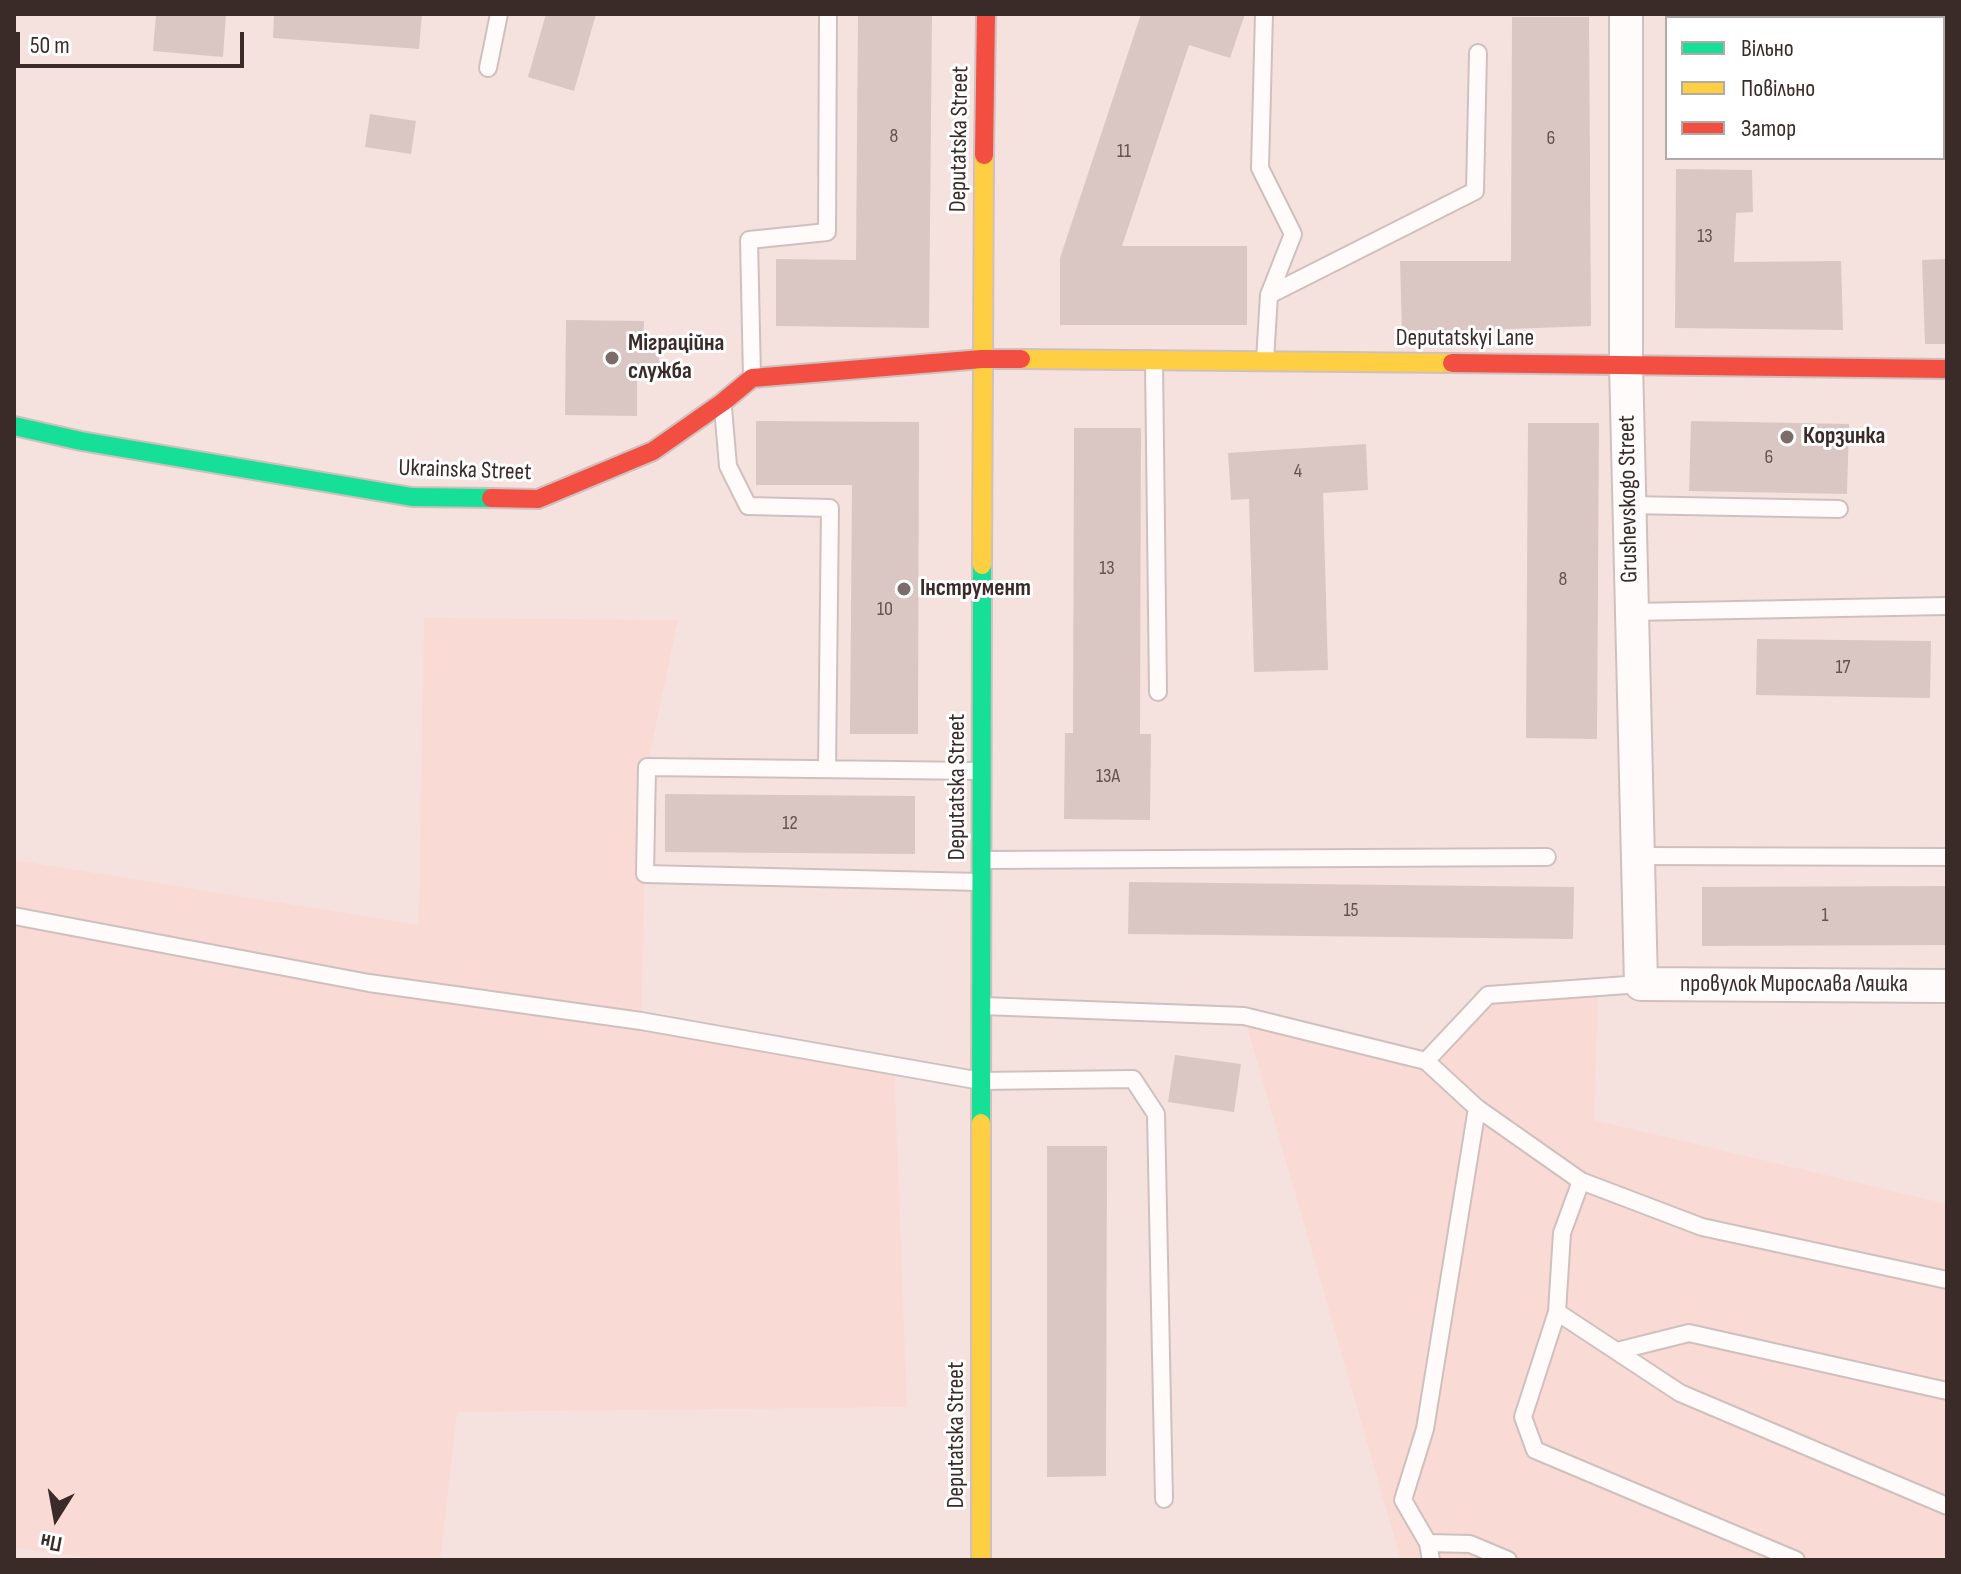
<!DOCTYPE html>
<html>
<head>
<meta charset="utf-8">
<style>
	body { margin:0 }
	#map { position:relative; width:1961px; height:1574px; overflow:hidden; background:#f5e2df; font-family:"Sofia Sans Condensed",sans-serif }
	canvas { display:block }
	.frame { position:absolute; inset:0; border:16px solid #3b2b28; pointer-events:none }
	.legend { position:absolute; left:1665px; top:16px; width:280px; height:144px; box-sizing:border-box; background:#fff; border:2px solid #b1aaa9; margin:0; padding:10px 14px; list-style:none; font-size:24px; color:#3b2b28 }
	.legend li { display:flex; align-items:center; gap:16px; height:40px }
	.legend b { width:40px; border:2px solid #b1aaa9 }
	.north { position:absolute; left:16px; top:1478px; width:80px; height:80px; -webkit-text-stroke:6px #fff; paint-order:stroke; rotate:191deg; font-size:22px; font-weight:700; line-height:32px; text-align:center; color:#3b2b28 }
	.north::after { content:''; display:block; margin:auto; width:28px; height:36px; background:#3b2b28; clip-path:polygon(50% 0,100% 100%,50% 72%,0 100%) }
	.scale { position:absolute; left:16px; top:32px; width:228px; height:36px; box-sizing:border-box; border:4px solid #3b2b28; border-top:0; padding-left:10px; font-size:24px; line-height:28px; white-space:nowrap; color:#3b2b28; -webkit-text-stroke:6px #fff; paint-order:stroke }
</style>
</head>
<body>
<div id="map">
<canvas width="1961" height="1574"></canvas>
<div class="frame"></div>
<ul class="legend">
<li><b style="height:10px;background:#16e098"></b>Вільно</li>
<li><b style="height:10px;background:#ffcf43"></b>Повільно</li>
<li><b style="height:10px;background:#f24e42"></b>Затор</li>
</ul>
<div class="north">Пн</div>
<div class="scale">50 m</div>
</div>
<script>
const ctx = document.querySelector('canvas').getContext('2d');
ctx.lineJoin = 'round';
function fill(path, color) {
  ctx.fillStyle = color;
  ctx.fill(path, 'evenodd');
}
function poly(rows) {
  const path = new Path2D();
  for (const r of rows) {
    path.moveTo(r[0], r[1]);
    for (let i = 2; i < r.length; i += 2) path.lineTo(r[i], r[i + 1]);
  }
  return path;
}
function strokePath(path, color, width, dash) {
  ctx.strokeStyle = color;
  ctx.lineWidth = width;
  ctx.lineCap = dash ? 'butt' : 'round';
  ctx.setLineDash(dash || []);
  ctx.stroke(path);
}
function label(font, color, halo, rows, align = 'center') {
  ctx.font = font + ' "Sofia Sans Condensed",sans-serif';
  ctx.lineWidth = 6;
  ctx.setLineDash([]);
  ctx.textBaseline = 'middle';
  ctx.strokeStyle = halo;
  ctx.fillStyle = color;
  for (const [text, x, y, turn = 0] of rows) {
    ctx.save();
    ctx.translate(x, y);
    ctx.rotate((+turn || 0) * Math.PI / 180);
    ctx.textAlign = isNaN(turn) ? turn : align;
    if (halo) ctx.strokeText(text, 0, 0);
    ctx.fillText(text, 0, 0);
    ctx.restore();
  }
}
fill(poly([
	[424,618,678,620,647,767,641,1021,894,1065,907,1407,457,1412,440,1560,110,1560,14,1548,14,860,419,925],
	[1598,987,1594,1120,1947,1204,1947,1560,1401,1560,1244,1016,1426,1061,1488,995]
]), '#f9dad5');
fill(poly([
	[156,14,226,14,223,57,153,51],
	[274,14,422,14,419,49,273,38],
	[546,14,596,14,574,91,528,77],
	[858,14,932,14,929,328,776,326,776,259,856,260],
	[1141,14,1245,14,1230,58,1189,45,1122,246,1247,246,1247,325,1060,325,1060,258],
	[1512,17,1589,17,1591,326,1402,333,1400,261,1511,261],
	[370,114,416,121,411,154,365,147],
	[1676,169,1752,170,1753,212,1736,213,1734,262,1841,261,1843,330,1675,328],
	[1947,259,1947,344,1925,344,1922,260],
	[566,320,644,321,643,345,659,345,659,370,637,370,637,416,565,415],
	[756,421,919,422,918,734,850,734,852,485,756,485],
	[1691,421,1849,424,1847,494,1689,491],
	[1528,423,1599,423,1597,739,1526,738],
	[1074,428,1141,428,1140,734,1151,734,1150,820,1064,819,1065,733,1073,733],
	[1366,444,1368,490,1323,493,1328,670,1254,672,1249,499,1231,500,1228,453],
	[1757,639,1931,641,1930,698,1756,695],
	[665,794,915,796,915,854,665,852],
	[1129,882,1574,887,1573,939,1128,934],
	[1947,886,1947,945,1702,946,1702,887],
	[1175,1055,1241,1064,1234,1112,1168,1102],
	[1047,1146,1107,1146,1106,1476,1047,1477]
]), '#dac6c3');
const lane = poly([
	[1264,14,1260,168,1293,234,1269,295],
	[488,68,499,14],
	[1265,360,1269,295,1475,191,1478,53],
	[1154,362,1158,692],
	[752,377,749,240,827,232,828,14],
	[723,408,728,466,748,506,830,508,827,769],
	[1629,505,1839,509],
	[1632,612,1947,606],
	[978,771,647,767,645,874,980,882],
	[1637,856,1947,857],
	[983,860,1547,857],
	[14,916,369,983,641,1021,981,1081,1133,1079,1156,1114,1164,1499],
	[983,1006,1244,1016,1426,1061,1488,995,1641,984],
	[1426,1061,1477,1108,1581,1181,1702,1227,1947,1280],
	[1581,1181,1562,1233,1557,1312,1523,1417,1535,1450,1796,1560],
	[1557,1312,1680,1393,1947,1506],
	[1617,1351,1689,1333,1947,1391],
	[1428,1543,1470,1544,1508,1560],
	[1431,1560,1428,1543,1403,1500,1425,1429,1477,1108]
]);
const street = poly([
	[1626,14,1626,364,1641,984,1947,986]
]);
const fast = poly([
	[14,426,81,441,412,497,491,498],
	[981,1123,982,565]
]);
const slow = poly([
	[1021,359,1452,363],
	[982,565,984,155],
	[981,1560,981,1123]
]);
const jam = poly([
	[984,155,986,14],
	[1452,363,1947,369],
	[491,498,538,499,653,451,723,402,752,378,982,359,1021,359]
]);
strokePath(lane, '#d0c0bd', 20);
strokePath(street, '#d0c0bd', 36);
strokePath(fast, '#d0c0bd', 22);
strokePath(slow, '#d0c0bd', 22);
strokePath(jam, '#d0c0bd', 22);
strokePath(lane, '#fefbfa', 16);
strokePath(street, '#fefbfa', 32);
strokePath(fast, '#16e098', 18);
strokePath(slow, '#ffcf43', 18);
strokePath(jam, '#f24e42', 18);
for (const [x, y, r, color] of [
	[612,358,8,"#7c6b68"],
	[1787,437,8,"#7c6b68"],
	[904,589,8,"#7c6b68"]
]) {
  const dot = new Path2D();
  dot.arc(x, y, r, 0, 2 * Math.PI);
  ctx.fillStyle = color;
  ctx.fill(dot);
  strokePath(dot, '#fff', 3);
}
label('20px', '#63524f', null, [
	["8",894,137],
	["6",1551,139],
	["11",1124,152],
	["13",1705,237],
	["6",1769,458],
	["4",1298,472],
	["13",1107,569],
	["8",1563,580],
	["10",885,610],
	["17",1843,668],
	["13А",1108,777],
	["12",790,824],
	["15",1351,911],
	["1",1825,916]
]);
label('24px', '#3b2b28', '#fff', [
	["Deputatska Street",960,139,-89],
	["Deputatskyi Lane",1465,339],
	["Ukrainska Street",465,471,2],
	["Grushevskogo Street",1629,499,-91],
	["Deputatska Street",958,787,-90],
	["провулок Мирослава Ляшка",1794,985],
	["Deputatska Street",957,1435,-90]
]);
label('bold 24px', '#3b2b28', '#fff', [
	["Міграційна",628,344],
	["служба",628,372],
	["Корзинка",1803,437],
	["Інструмент",920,589]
], 'left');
</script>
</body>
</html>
